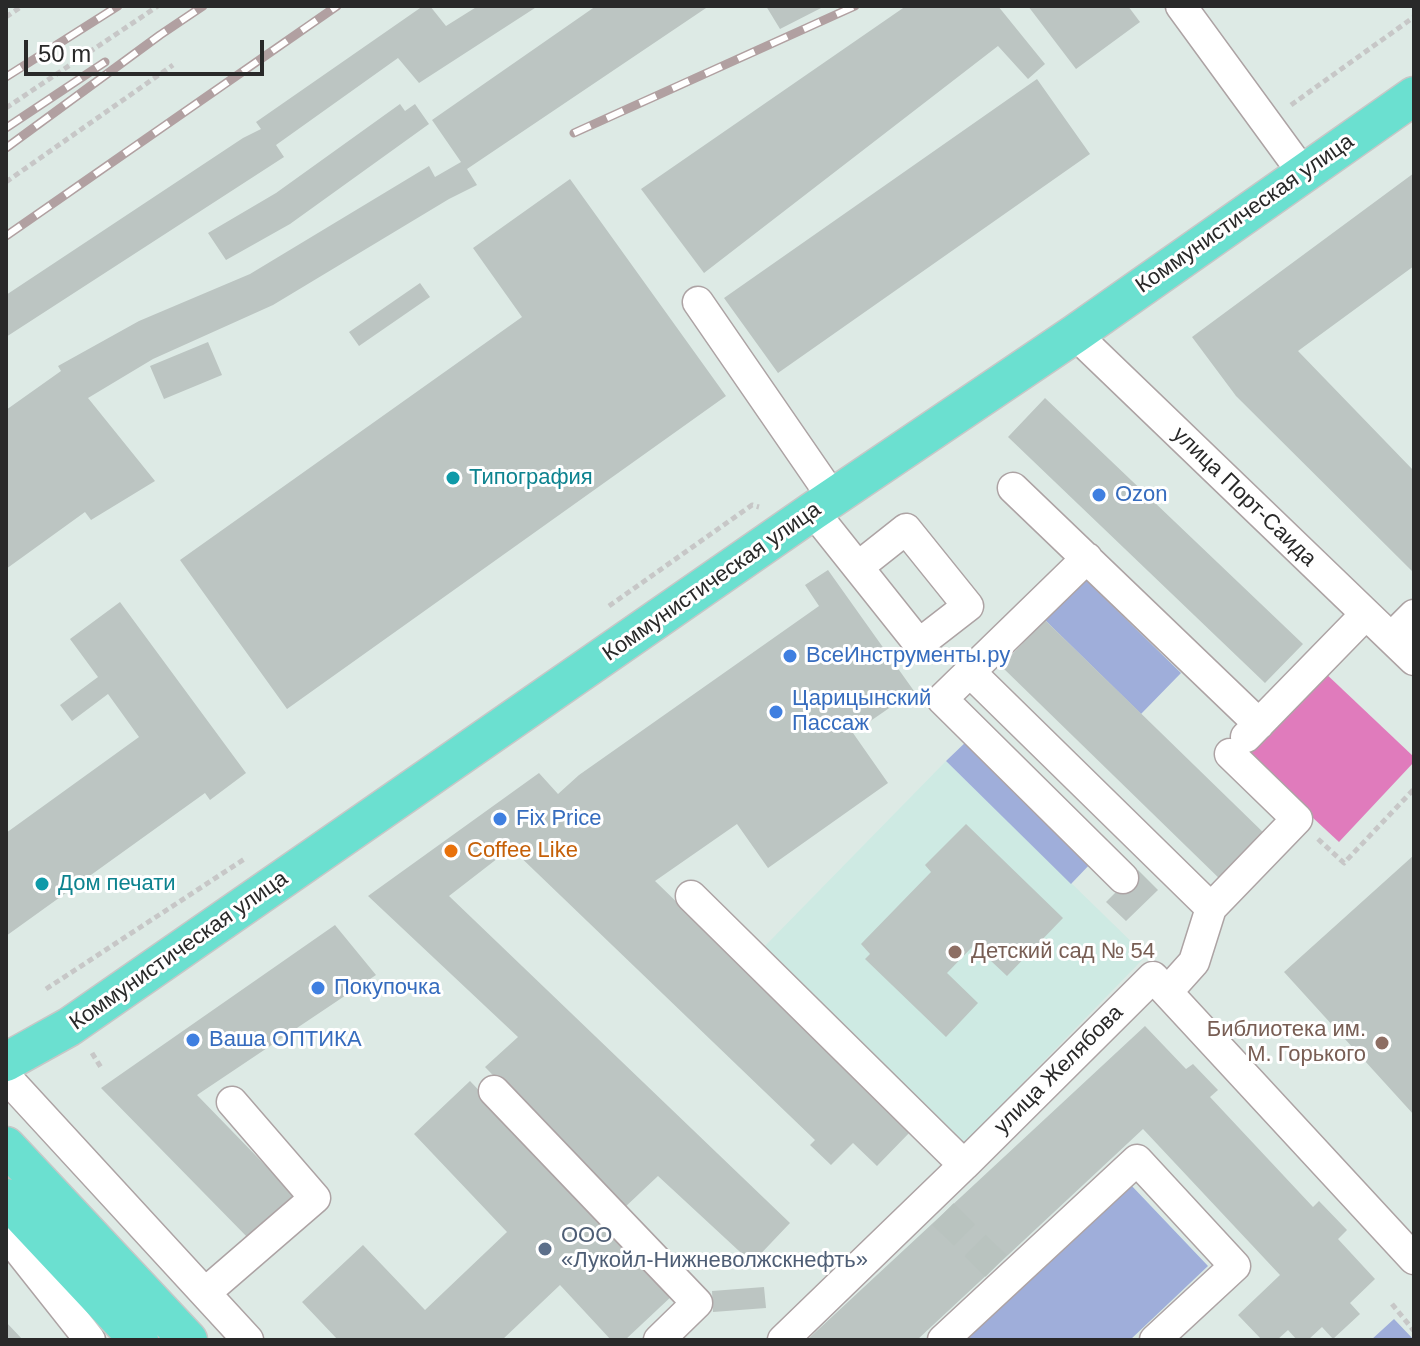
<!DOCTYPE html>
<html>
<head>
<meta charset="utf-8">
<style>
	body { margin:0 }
	#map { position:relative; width:1420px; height:1346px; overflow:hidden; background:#ddeae5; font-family:Helvetica,sans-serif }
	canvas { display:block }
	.frame { position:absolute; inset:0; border:8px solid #292929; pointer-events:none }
	.scale { position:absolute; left:24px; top:40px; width:240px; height:36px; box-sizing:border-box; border:4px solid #292929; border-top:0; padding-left:10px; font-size:24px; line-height:28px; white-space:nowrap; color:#292929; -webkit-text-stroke:6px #fff; paint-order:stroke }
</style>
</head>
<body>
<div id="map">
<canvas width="1420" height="1346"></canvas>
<div class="frame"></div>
<div class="scale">50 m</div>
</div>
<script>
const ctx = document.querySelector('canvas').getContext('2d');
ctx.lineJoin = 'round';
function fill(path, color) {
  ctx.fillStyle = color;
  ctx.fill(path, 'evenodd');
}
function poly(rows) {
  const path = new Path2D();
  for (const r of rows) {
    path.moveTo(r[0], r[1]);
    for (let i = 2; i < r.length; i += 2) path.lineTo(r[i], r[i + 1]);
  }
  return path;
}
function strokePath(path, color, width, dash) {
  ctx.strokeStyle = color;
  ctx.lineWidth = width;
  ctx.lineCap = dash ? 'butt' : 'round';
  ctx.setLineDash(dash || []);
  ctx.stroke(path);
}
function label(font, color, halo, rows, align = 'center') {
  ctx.font = font + ' Helvetica,sans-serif';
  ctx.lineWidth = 6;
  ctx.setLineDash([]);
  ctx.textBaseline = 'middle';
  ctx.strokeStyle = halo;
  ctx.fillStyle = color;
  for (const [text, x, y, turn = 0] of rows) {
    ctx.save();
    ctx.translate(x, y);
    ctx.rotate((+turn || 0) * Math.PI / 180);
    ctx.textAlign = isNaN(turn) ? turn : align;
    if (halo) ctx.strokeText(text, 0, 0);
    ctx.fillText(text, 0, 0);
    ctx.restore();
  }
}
fill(poly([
	[946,761,1146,956,964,1143,763,948]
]), '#ceeae3');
fill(poly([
	[1085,579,1181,673,1141,714,1045,620],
	[969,739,1093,861,1071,884,946,761],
	[1130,1184,1208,1266,1130,1340,965,1340],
	[1394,1319,1414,1340,1371,1340]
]), '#9faeda');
fill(poly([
	[1322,670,1414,757,1414,762,1339,842,1243,753]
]), '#e07bbc');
fill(poly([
	[423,6,430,6,446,26,478,6,538,6,419,83,398,58,276,145,284,157,6,337,6,295,243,138,261,129,256,122],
	[596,6,709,6,467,169,477,185,449,199,273,305,153,359,88,398,155,481,91,520,85,512,6,569,6,410,61,371,58,366,139,321,250,274,429,166,435,177,461,162,432,120],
	[766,6,825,6,780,29],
	[906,6,998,6,1045,64,1028,79,998,46,704,273,641,189],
	[1028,6,1128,6,1140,22,1076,69],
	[1037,79,1090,154,778,373,724,298],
	[400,104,405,111,415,104,429,124,290,224,226,260,208,233,276,193],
	[1414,173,1414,266,1298,351,1414,471,1414,573,1236,396,1192,337],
	[570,179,726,396,287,709,180,560,522,317,473,248],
	[420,283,430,297,359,346,349,332],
	[208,342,222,375,164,399,150,366],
	[1045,398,1303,644,1265,683,1008,437],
	[828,570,914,691,853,733,888,783,768,868,737,824,655,881,912,1130,877,1166,853,1143,831,1165,810,1145,815,1140,511,848,449,896,790,1223,752,1263,658,1176,623,1209,485,1067,518,1037,368,896,539,773,558,794,579,775,819,606,805,585],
	[120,602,246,773,210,800,205,793,6,936,6,833,139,737,108,694,72,721,60,705,98,677,70,639],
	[1045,620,1269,838,1225,884,1001,666],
	[966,824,1063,918,1007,976,974,945,947,973,978,1003,946,1037,865,959,870,954,861,944,931,872,925,865],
	[1414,855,1414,1115,1284,972],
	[1138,870,1158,890,1126,921,1106,902],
	[335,925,376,975,197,1095,298,1199,251,1241,101,1088],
	[1145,1026,1186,1069,1193,1064,1218,1090,1210,1097,1313,1207,1319,1201,1347,1230,1338,1239,1375,1279,1350,1303,1360,1314,1333,1339,1322,1327,1308,1340,1297,1340,1288,1330,1277,1340,1262,1340,1238,1315,1280,1275,1143,1129,917,1340,807,1340],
	[470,1081,674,1294,625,1340,611,1340,560,1285,502,1340,338,1340,302,1302,363,1245,425,1310,507,1232,414,1134],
	[764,1287,766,1308,713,1312,712,1291],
	[6,1322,23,1340,6,1340]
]), '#bcc5c2');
strokePath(poly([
	[943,1214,996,1266]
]), '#b9c3bf', 30, [30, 15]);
const minor = poly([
	[1181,6,1303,173],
	[698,302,833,498],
	[1075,334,1414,660],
	[1013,488,1259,724],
	[813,511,919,644,968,606,906,529,858,567],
	[1087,558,942,699,1123,878],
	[1391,638,1414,615],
	[969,671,1211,908,1194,962,1168,991],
	[1246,737,1366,614],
	[691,896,964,1165,1153,977,1414,1259],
	[1211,908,1297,819,1230,754],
	[6,1077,248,1340],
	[494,1091,697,1303,659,1340],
	[6,1234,90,1340],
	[205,1293,315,1198,232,1102],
	[783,1340,964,1165],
	[943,1340,1137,1160,1235,1266,1155,1340]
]);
const major = poly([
	[6,1062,69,1027,813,511,1075,334,1414,96],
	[6,1146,188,1340],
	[6,1198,139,1340]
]);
strokePath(minor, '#ada3a4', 33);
strokePath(major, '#c7c7c7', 41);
strokePath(poly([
	[6,17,22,6],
	[1291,105,1414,17],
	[6,108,158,6],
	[6,182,173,65],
	[609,606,752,505,759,507],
	[1318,839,1344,863,1414,789],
	[46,989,246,858],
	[92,1053,102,1069],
	[1392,1304,1414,1331]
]), '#c7c7c7', 5, [6, 4]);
strokePath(minor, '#fff', 30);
strokePath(major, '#6be0d0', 38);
const rail = poly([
	[6,77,118,6],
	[6,128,105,62],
	[574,133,855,6],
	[6,148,160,35,203,6],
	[6,236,337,6]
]);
strokePath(rail, '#b1a0a1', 9);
strokePath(rail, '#fff', 6, [18]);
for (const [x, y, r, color] of [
	[453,478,8,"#0f9aa8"],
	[1099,495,8,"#3f7fe0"],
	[790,656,8,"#3f7fe0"],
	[776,712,8,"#3f7fe0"],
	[500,819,8,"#3f7fe0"],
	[451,851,8,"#e8710a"],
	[42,884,8,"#0f9aa8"],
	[955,952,8,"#8d6e63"],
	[318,988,8,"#3f7fe0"],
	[193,1040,8,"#3f7fe0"],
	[1382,1043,8,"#8d6e63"],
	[545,1249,8,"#5c6f8a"]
]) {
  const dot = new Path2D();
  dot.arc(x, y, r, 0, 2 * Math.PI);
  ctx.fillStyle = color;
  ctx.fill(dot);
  strokePath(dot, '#fff', 3);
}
label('22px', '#292929', '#fff', [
	["Коммунистическая улица",1245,214,-35],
	["улица Порт-Саида",1244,497,44],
	["Коммунистическая улица",712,582,-35],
	["Коммунистическая улица",179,951,-35],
	["улица Желябова",1059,1070,-45]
]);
label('22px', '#0d838f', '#fff', [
	["Типография",469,478],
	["Дом печати",58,884]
], 'left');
label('22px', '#366cbe', '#fff', [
	["Ozon",1115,495],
	["ВсеИнструменты.ру",806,656],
	["Царицынский",792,699],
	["Пассаж",792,724],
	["Fix Price",516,819],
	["Покупочка",334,988],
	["Ваша ОПТИКА",209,1040]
], 'left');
label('22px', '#c56008', '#fff', [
	["Coffee Like",467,851]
], 'left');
label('22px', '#785e54', '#fff', [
	["Детский сад № 54",971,952],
	["Библиотека им.",1366,1030,"right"],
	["М. Горького",1366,1055,"right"]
], 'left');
label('22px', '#4e5e75', '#fff', [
	["ООО",561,1236],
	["«Лукойл-Нижневолжскнефть»",561,1261]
], 'left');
</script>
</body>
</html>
